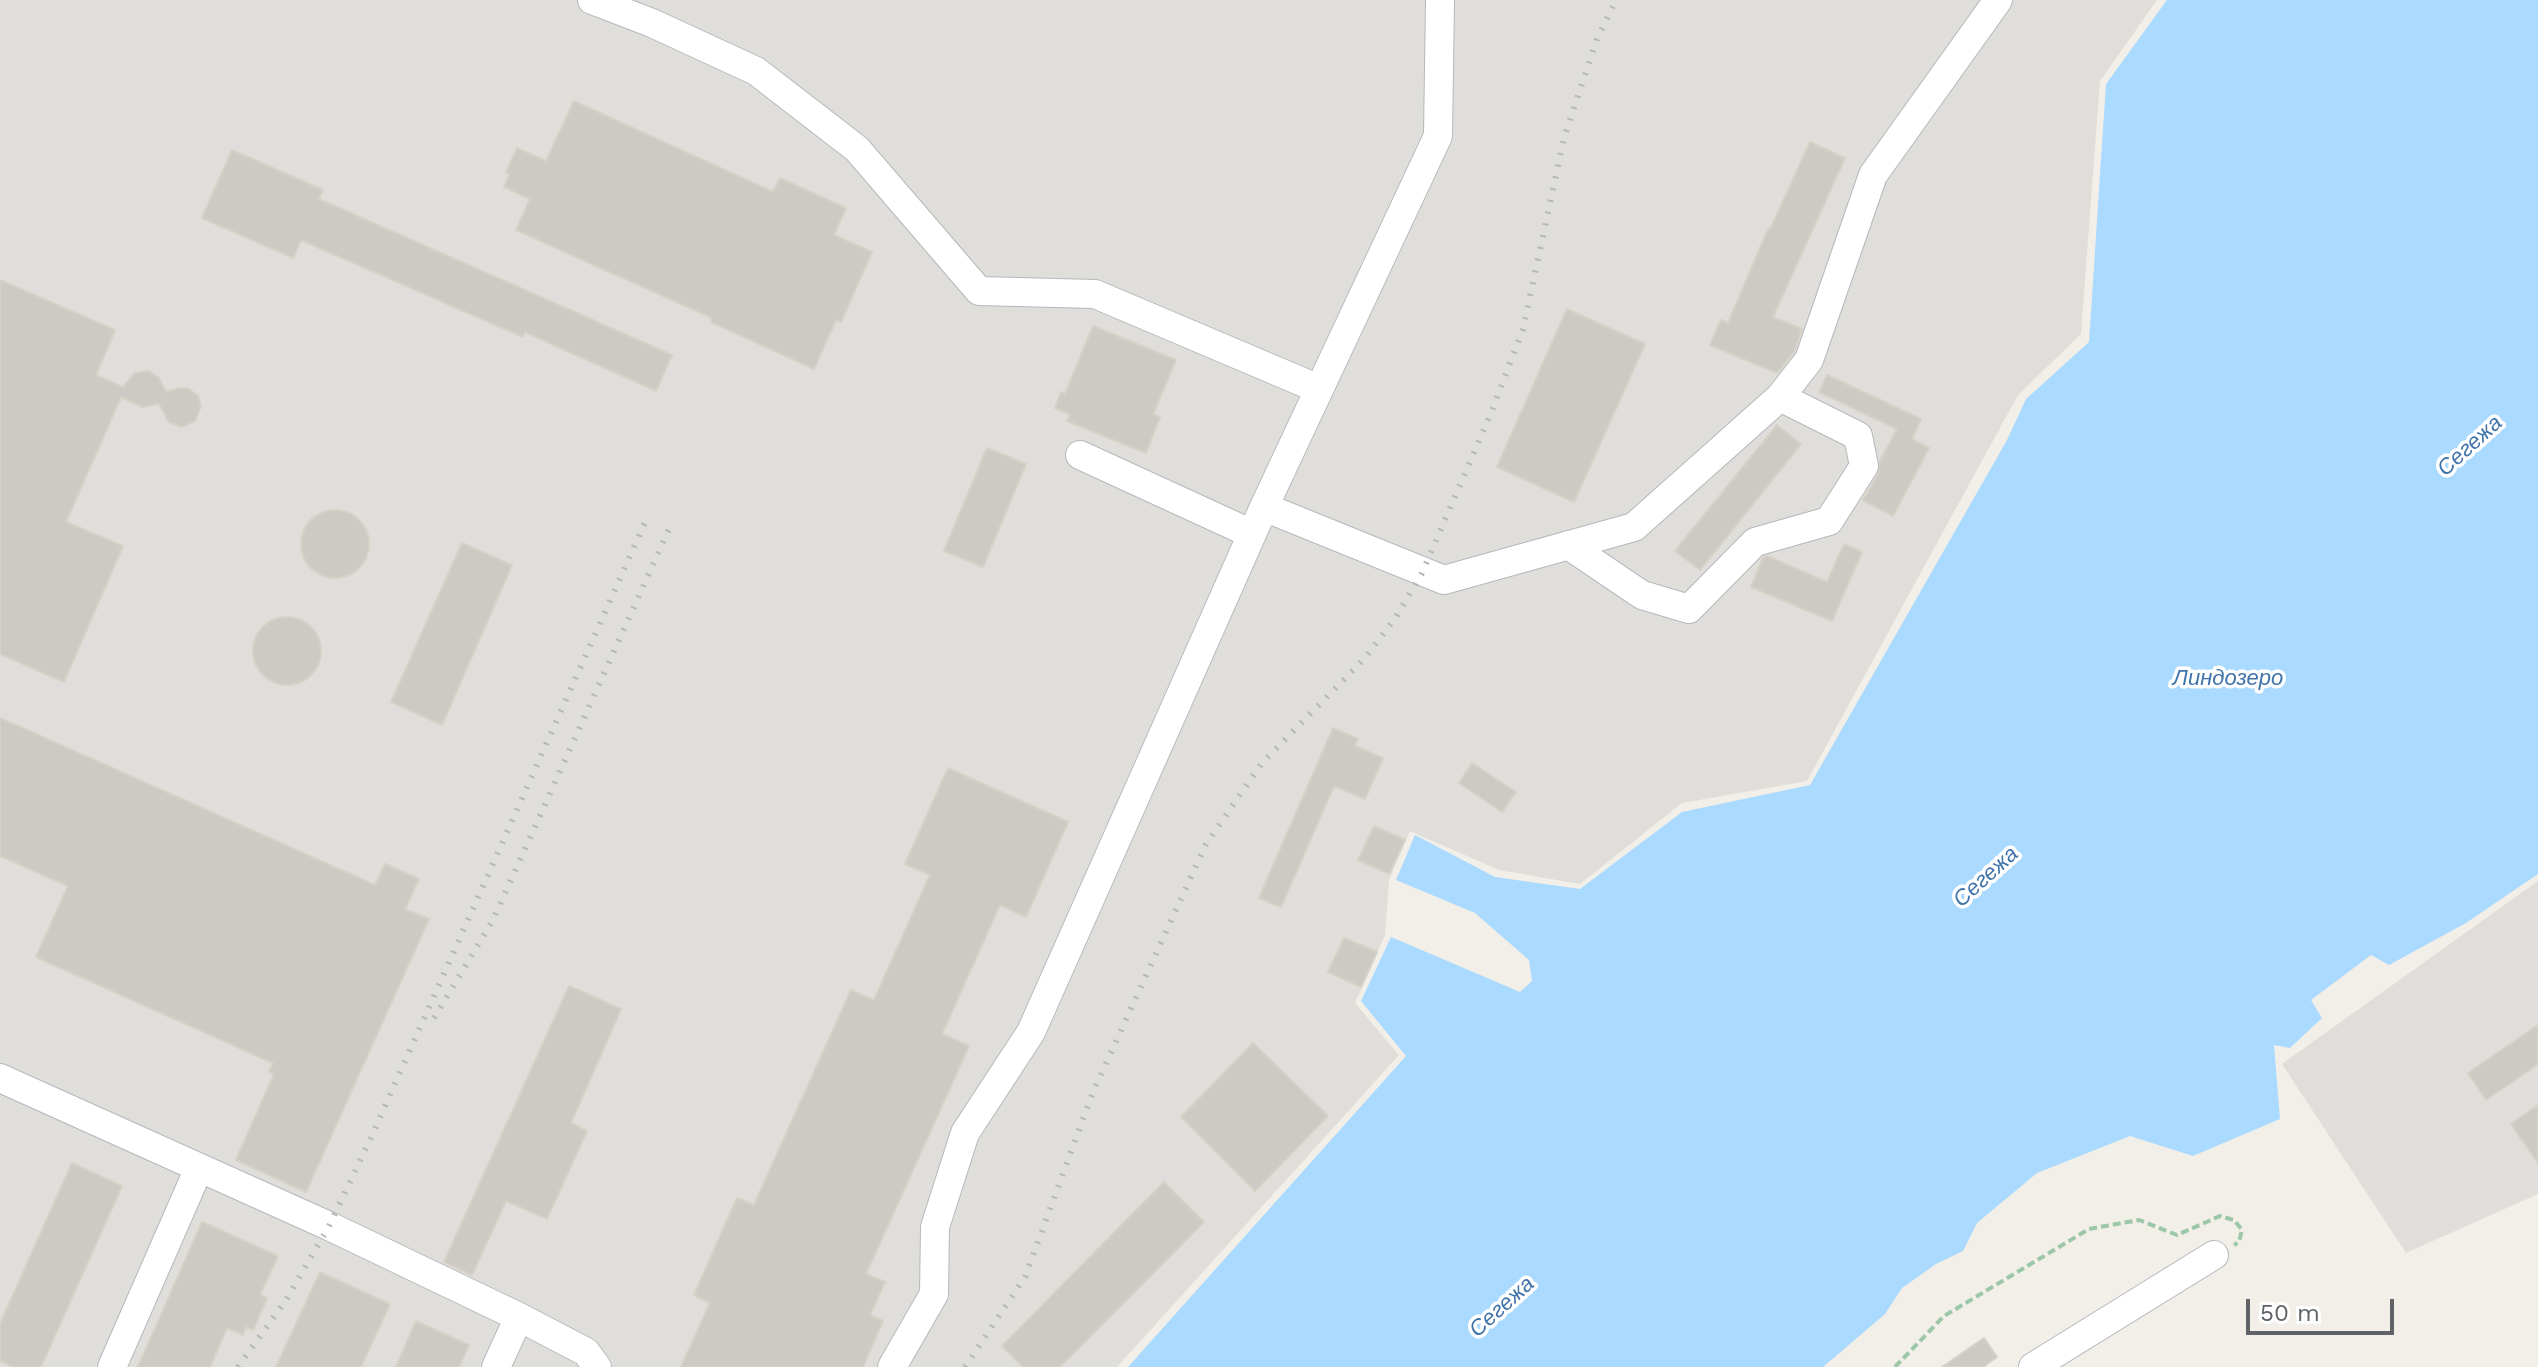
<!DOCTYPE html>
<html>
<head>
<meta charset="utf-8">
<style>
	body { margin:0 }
	#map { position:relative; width:2538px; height:1367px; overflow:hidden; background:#f1efe8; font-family:"Work Sans",sans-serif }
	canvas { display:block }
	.scale { position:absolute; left:2246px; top:1299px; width:148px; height:36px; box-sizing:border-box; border:4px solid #5f6368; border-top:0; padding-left:10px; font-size:24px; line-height:28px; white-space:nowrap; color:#5f6368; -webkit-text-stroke:6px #fff; paint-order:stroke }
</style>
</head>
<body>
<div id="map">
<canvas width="2538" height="1367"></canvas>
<div class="scale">50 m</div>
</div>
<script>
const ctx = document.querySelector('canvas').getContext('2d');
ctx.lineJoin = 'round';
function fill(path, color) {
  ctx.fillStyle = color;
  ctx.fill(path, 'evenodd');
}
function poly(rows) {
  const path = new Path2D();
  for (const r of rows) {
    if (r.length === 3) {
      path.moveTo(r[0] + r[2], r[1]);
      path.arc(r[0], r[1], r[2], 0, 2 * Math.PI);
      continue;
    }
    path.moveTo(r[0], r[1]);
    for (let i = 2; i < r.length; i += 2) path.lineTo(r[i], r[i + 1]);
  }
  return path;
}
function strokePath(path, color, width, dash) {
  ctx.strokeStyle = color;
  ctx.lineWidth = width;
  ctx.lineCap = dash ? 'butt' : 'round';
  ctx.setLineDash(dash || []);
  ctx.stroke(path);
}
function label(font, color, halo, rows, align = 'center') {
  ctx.font = font + ' "Work Sans",sans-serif';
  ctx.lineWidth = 7;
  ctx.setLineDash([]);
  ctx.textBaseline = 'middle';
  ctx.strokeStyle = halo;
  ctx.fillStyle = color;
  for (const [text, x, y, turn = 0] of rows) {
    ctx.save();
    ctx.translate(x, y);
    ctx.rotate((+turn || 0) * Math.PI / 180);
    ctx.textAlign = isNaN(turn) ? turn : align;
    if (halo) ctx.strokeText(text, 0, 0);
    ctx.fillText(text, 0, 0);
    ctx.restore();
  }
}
fill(poly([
	[0,0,2157,0,2100,81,2081,334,2018,395,1807,781,1682,803,1580,884,1499,870,1410,831,1389,880,1385,935,1355,1003,1399,1055,1117,1367,0,1367],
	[2538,881,2538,1194,2406,1253,2282,1064]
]), '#e0deda');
fill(poly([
	[2167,0,2538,0,2538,874,2466,923,2389,965,2371,955,2311,1000,2322,1018,2290,1048,2274,1045,2280,1119,2193,1156,2130,1136,2037,1173,1977,1223,1963,1251,1936,1264,1902,1288,1885,1314,1823,1367,1128,1367,1406,1056,1361,1001,1391,937,1520,992,1532,981,1529,960,1475,913,1396,880,1415,835,1495,877,1580,889,1682,812,1810,785,2007,440,2026,399,2089,342,2106,84]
]), '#aadaff');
const building = poly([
	[574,101,773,192,780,178,846,208,834,235,872,252,841,322,836,320,814,369,711,322,712,318,516,230,530,199,504,187,510,174,506,173,517,148,546,161,574,101],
	[1810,142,1845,158,1773,317,1802,329,1794,352,1777,373,1710,345,1721,320,1728,323,1768,229,1770,230,1810,142],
	[232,150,323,190,319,199,672,355,656,391,525,332,523,337,301,240,293,258,202,218,232,150],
	[0,280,115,330,96,375,123,387,135,373,149,371,159,378,166,392,180,388,189,389,198,396,201,406,195,421,182,427,169,422,159,404,142,407,121,397,66,522,123,546,64,682,0,654,0,280],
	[1567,309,1645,344,1574,502,1497,467,1567,309],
	[1093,326,1176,360,1153,414,1160,417,1146,453,1067,421,1070,414,1055,408,1061,392,1065,394,1093,326],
	[1827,375,1921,419,1912,439,1929,448,1893,516,1863,500,1878,475,1880,461,1897,429,1819,392,1827,375],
	[1777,425,1801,444,1700,570,1675,551,1777,425],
	[987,448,1026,464,983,567,944,551,987,448],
	[335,544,34],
	[462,543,512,565,442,725,391,702,462,543],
	[1844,544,1862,552,1832,621,1751,587,1763,558,1767,556,1827,582,1844,544],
	[287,651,34],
	[0,718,375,885,385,864,419,879,405,909,429,919,306,1192,236,1160,274,1074,269,1072,273,1063,36,957,68,886,0,856,0,718],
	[1333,728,1358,739,1355,746,1383,758,1365,799,1334,786,1281,907,1259,898,1333,728],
	[1472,763,1516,792,1502,812,1459,783,1472,763],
	[948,768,1068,822,1026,917,1000,905,942,1034,969,1046,866,1274,885,1282,870,1315,883,1321,863,1367,681,1367,710,1303,694,1295,737,1198,754,1205,851,990,874,1000,930,875,905,864,948,768],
	[1374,826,1405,840,1389,874,1358,860,1374,826],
	[1344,938,1377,952,1361,987,1328,972,1344,938],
	[569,986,621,1009,571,1123,587,1131,547,1219,506,1201,472,1275,444,1262,569,986],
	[2538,1025,2538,1064,2486,1100,2468,1073,2538,1025],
	[1253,1043,1328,1116,1255,1191,1181,1117,1253,1043],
	[2538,1105,2538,1163,2511,1124,2538,1105],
	[72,1163,122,1186,41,1367,13,1367,0,1361,0,1324,72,1163],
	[1164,1182,1204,1222,1060,1367,1023,1367,1002,1346,1164,1182],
	[202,1222,278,1256,260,1295,267,1298,253,1330,246,1327,243,1335,227,1328,210,1367,138,1367,202,1222],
	[320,1272,390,1304,361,1367,276,1367,320,1272],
	[416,1321,469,1345,459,1367,396,1367,416,1321],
	[1984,1338,1997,1357,1983,1367,1942,1367,1984,1338]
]);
fill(building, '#cccac5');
strokePath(building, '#d6d1c6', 2);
const minor = poly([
	[592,0,652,23,756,71,857,149,979,291,1095,294,1319,389],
	[1440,0,1438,136,1264,507,1444,580,1634,527,1780,397,1809,360,1873,175,1998,0],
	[1080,455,1252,534],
	[1568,545,1642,595,1689,609,1755,542,1829,521,1864,466,1858,436,1780,397],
	[0,1078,329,1226,519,1317,496,1367],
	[519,1317,586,1352,597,1367],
	[112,1367,199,1168],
	[892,1367,934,1294,935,1227,965,1133,1031,1032,1264,507],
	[2033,1367,2214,1255]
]);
strokePath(minor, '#b5b8bc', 30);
strokePath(poly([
	[1895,1367,1944,1316,2089,1229,2139,1220,2177,1235,2220,1216,2234,1220,2242,1230,2239,1242,2234,1245]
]), '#9cc7a9', 4, [8, 4]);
strokePath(minor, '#fff', 28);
strokePath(poly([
	[434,1018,493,920,669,529],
	[238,1367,286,1300,329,1226,369,1142,646,520],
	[965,1367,1025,1277,1093,1092,1206,844,1262,763,1365,658,1396,617,1422,573,1491,413,1523,329,1564,138,1597,39,1616,0]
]), '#b6b7b8', 6, [2, 10]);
label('italic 22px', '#4174aa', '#fff', [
	["Сегежа",2470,446,-42],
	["Линдозеро",2228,679],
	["Сегежа",1986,877,-42],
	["Сегежа",1502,1307,-42]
]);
</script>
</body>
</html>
